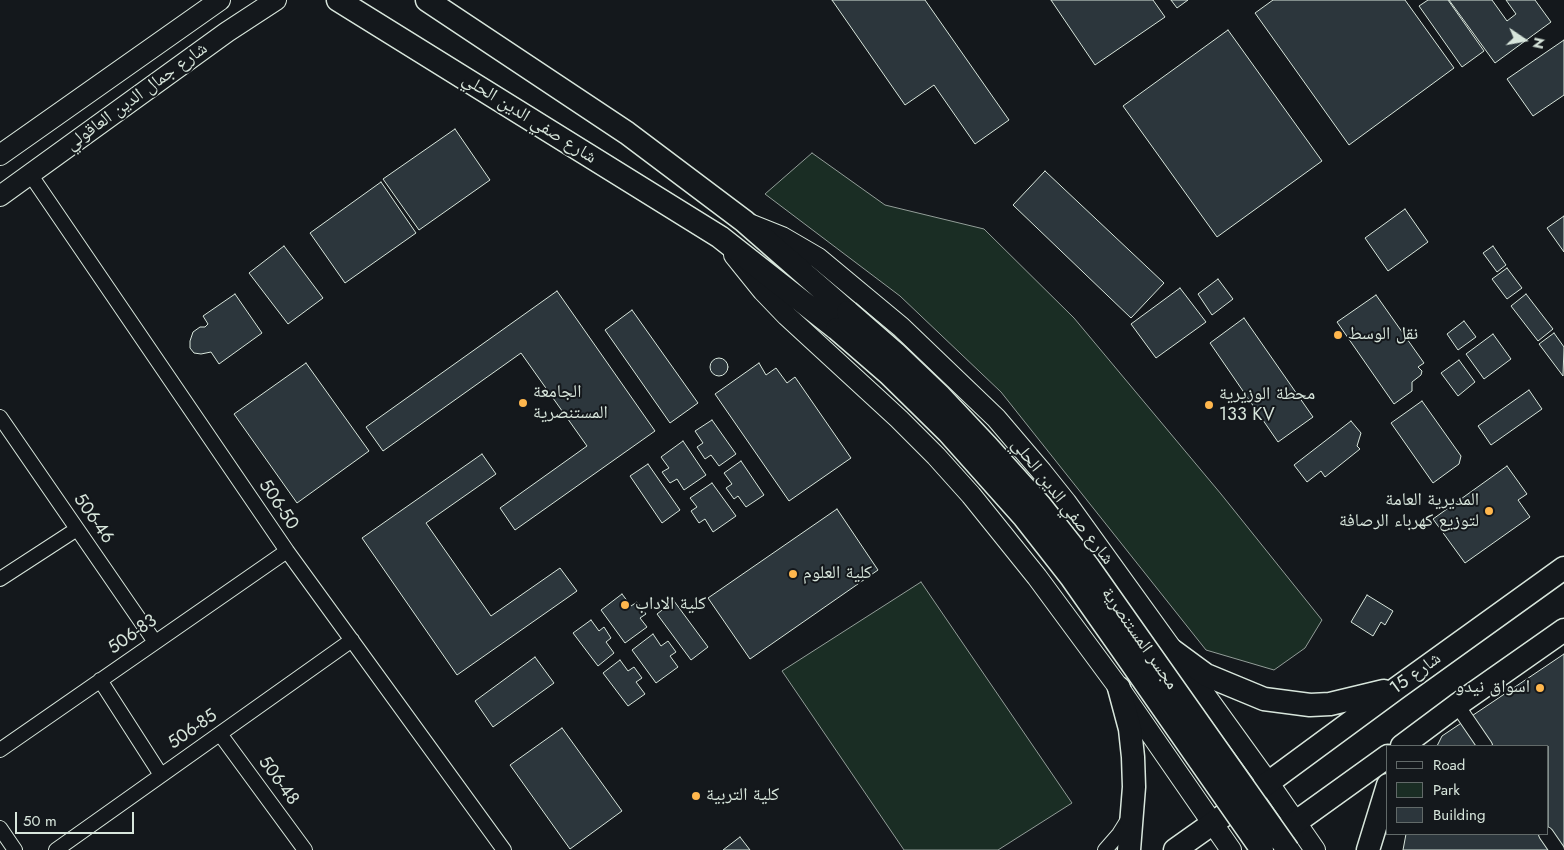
<!DOCTYPE html>
<html>
<head>
<meta charset="utf-8">
<style>
	body { margin:0 }
	#map { position:relative; width:1564px; height:850px; overflow:hidden; background:#14181c; font-family:Jost,sans-serif }
	canvas { display:block }
	.legend { position:absolute; left:1386px; top:745px; width:162px; height:90px; box-sizing:border-box; background:#14181c; border:1px solid #626a69; margin:0; padding:6px 9px; list-style:none; font-size:15px; color:#d8e6dc }
	.legend li { display:flex; align-items:center; gap:10px; height:25px }
	.legend b { width:25px; border:1px solid #626a69 }
	.north { position:absolute; left:1499px; top:15px; width:50px; height:50px; -webkit-text-stroke:4px #14181c; paint-order:stroke; rotate:102deg; font-size:14px; font-weight:700; line-height:20px; text-align:center; color:#d8e6dc }
	.north::after { content:''; display:block; margin:auto; width:18px; height:22px; background:#d8e6dc; clip-path:polygon(50% 0,100% 100%,50% 72%,0 100%) }
	.scale { position:absolute; left:15px; top:812px; width:119px; height:22px; box-sizing:border-box; border:2px solid #d8e6dc; border-top:0; padding-left:6px; font-size:15px; line-height:18px; white-space:nowrap; color:#d8e6dc; -webkit-text-stroke:4px #14181c; paint-order:stroke }
</style>
</head>
<body>
<div id="map">
<canvas width="1564" height="850"></canvas>
<ul class="legend">
<li><b style="height:6px;background:#14181c"></b>Road</li>
<li><b style="height:14px;background:#1a2d24"></b>Park</li>
<li><b style="height:14px;background:#2c363c"></b>Building</li>
</ul>
<div class="north">N</div>
<div class="scale">50 m</div>
</div>
<script>
const ctx = document.querySelector('canvas').getContext('2d');
ctx.lineJoin = 'round';
function fill(path, color) {
  ctx.fillStyle = color;
  ctx.fill(path, 'evenodd');
}
function poly(rows) {
  const path = new Path2D();
  for (const r of rows) {
    if (r.length === 3) {
      path.moveTo(r[0] + r[2], r[1]);
      path.arc(r[0], r[1], r[2], 0, 2 * Math.PI);
      continue;
    }
    path.moveTo(r[0], r[1]);
    for (let i = 2; i < r.length; i += 2) path.lineTo(r[i], r[i + 1]);
  }
  return path;
}
function strokePath(path, color, width, dash) {
  ctx.strokeStyle = color;
  ctx.lineWidth = width;
  ctx.lineCap = dash ? 'butt' : 'round';
  ctx.setLineDash(dash || []);
  ctx.stroke(path);
}
function label(font, color, halo, rows, align = 'center') {
  ctx.font = font + ' Jost,"Noto Naskh Arabic",sans-serif';
  ctx.lineWidth = 4;
  ctx.setLineDash([]);
  ctx.textBaseline = 'middle';
  ctx.strokeStyle = halo;
  ctx.fillStyle = color;
  for (const [text, x, y, turn = 0] of rows) {
    ctx.save();
    ctx.translate(x, y);
    ctx.rotate((+turn || 0) * Math.PI / 180);
    ctx.textAlign = isNaN(turn) ? turn : align;
    if (halo) ctx.strokeText(text, 0, 0);
    ctx.fillText(text, 0, 0);
    ctx.restore();
  }
}
const green = poly([
	[812,153,885,205,984,229,1074,318,1221,494,1322,620,1305,648,1274,670,1206,650,1001,392,900,296,765,194,812,153],
	[921,582,1072,803,998,850,904,850,782,671,921,582]
]);
fill(green, '#1a2d24');
strokePath(green, '#939e99', 1);
const building = poly([
	[832,0,925,0,1009,120,975,144,934,85,905,105,832,0],
	[1051,0,1153,0,1165,17,1095,65,1051,0],
	[1171,0,1188,0,1177,8,1171,0],
	[1273,0,1405,0,1454,68,1349,145,1255,13,1273,0],
	[1428,0,1448,0,1484,51,1462,67,1419,6,1428,0],
	[1449,0,1492,0,1507,21,1516,14,1506,0,1535,0,1551,22,1495,63,1449,0],
	[1228,30,1322,161,1217,237,1123,106,1228,30],
	[1564,40,1564,95,1533,116,1507,79,1564,40],
	[455,129,490,180,419,230,383,179,455,129],
	[1045,171,1164,283,1131,318,1013,205,1045,171],
	[381,182,416,233,345,283,310,233,381,182],
	[1405,209,1428,242,1388,271,1365,238,1405,209],
	[1564,216,1564,252,1547,228,1564,216],
	[284,246,323,298,288,324,249,273,284,246],
	[1493,246,1506,265,1497,272,1483,253,1493,246],
	[1507,268,1522,288,1507,299,1492,279,1507,268],
	[1218,279,1233,299,1212,315,1198,294,1218,279],
	[1180,288,1206,322,1156,358,1131,324,1180,288],
	[557,291,655,431,515,530,500,508,587,446,521,353,383,451,366,427,557,291],
	[235,294,262,333,219,364,211,352,201,354,194,353,190,348,190,341,193,332,200,327,205,327,208,324,203,316,235,294],
	[1526,294,1553,329,1538,341,1511,306,1526,294],
	[1376,295,1424,363,1418,367,1422,371,1421,375,1412,382,1412,391,1394,404,1337,322,1376,295],
	[632,310,698,403,670,423,605,330,632,310],
	[1244,318,1313,417,1278,442,1210,343,1244,318],
	[1464,321,1476,337,1458,350,1447,334,1464,321],
	[1554,333,1564,347,1563,376,1539,344,1554,333],
	[1493,334,1511,359,1484,379,1466,354,1493,334],
	[719,367,9],
	[1459,360,1475,382,1458,396,1441,373,1459,360],
	[306,363,369,451,297,503,234,414,306,363],
	[759,363,766,375,776,368,787,383,795,377,851,458,789,501,715,394,759,363],
	[1529,390,1542,409,1491,445,1478,426,1529,390],
	[1422,401,1461,456,1459,464,1433,483,1391,423,1422,401],
	[712,420,736,454,719,466,711,455,705,459,697,447,703,443,695,431,712,420],
	[1351,421,1361,433,1357,446,1360,449,1325,477,1321,471,1307,482,1294,465,1351,421],
	[683,441,706,475,684,490,677,479,670,483,662,472,669,468,661,457,683,441],
	[482,454,496,474,426,523,491,616,560,568,577,591,457,675,362,538,482,454],
	[741,461,764,495,746,507,738,496,734,499,726,488,732,484,724,473,741,461],
	[648,464,680,510,662,523,630,476,648,464],
	[1507,466,1527,494,1518,500,1530,517,1465,563,1433,519,1507,466],
	[712,483,736,516,713,532,705,519,699,523,691,511,697,507,690,498,712,483],
	[837,509,878,570,750,659,708,598,837,509],
	[622,594,631,606,637,602,646,614,640,618,647,627,625,643,601,610,622,594],
	[1367,595,1393,611,1385,625,1381,622,1373,636,1351,622,1367,595],
	[674,601,708,647,691,660,657,614,674,601],
	[591,620,599,631,604,627,611,638,606,642,614,653,598,666,573,633,591,620],
	[653,634,661,646,668,641,676,652,670,656,678,667,656,683,632,650,653,634],
	[1564,654,1564,850,1403,850,1406,834,1548,834,1548,746,1437,746,1442,736,1564,654],
	[535,657,554,683,493,727,475,701,535,657],
	[620,660,628,671,634,667,642,678,636,682,645,694,628,706,603,673,620,660],
	[562,728,622,811,570,849,510,765,562,728],
	[740,837,750,850,723,850,740,837]
]);
fill(building, '#2c363c');
strokePath(building, '#d8e6dc', 1);
const street = poly([
	[30,174,287,551,504,850],
	[0,417,155,642],
	[0,579,77,529],
	[100,680,161,775],
	[1457,705,1485,746],
	[220,734,305,850],
	[0,750,287,551],
	[0,828,15,850],
	[1546,834,1557,850],
	[56,850,352,640],
	[1105,850,1119,834,1129,818]
]);
const secondary = poly([
	[0,155,220,0],
	[0,196,227,32,276,0],
	[752,225,782,237,818,258,901,327,996,418,1042,472,1066,502,1268,782,1315,850],
	[734,255,763,291,787,316,899,419,936,456,971,495,1037,577,1119,688,1231,850]
]);
const primary = poly([
	[338,0,720,237,837,329],
	[427,0,627,133,744,221,848,312],
	[1172,650,1206,675,1264,699,1310,705,1330,704,1384,691],
	[1119,688,1130,729,1133,757,1134,787,1129,850],
	[1402,746,1457,705,1564,630],
	[1257,791,1397,688,1564,568],
	[1285,830,1388,756],
	[1175,850,1223,816],
	[1368,850,1388,785]
]);
strokePath(street, '#d8e6dc', 16);
strokePath(secondary, '#d8e6dc', 22);
strokePath(primary, '#d8e6dc', 25);
strokePath(street, '#14181c', 14);
strokePath(secondary, '#14181c', 20);
strokePath(primary, '#14181c', 22);
const primaryBridge = poly([
	[848,312,895,353,940,396,988,447,1040,505,1088,566,1288,850],
	[837,329,889,374,948,432,1024,517,1071,577,1123,651,1262,850]
]);
strokePath(primaryBridge, '#d8e6dc', 25, []);
strokePath(primaryBridge, '#14181c', 22);
for (const [x, y, r, color] of [
	[1338,335,5,"#ffb74d"],
	[523,403,5,"#ffb74d"],
	[1209,405,5,"#ffb74d"],
	[1489,511,5,"#ffb74d"],
	[793,574,5,"#ffb74d"],
	[625,605,5,"#ffb74d"],
	[1540,688,5,"#ffb74d"],
	[696,796,5,"#ffb74d"]
]) {
  const dot = new Path2D();
  dot.arc(x, y, r, 0, 2 * Math.PI);
  ctx.fillStyle = color;
  ctx.fill(dot);
  strokePath(dot, '#14181c', 2);
}
label('18px', '#d8e6dc', '#14181c', [
	["شارع جمال الدين العاقولي",137,97,-36],
	["شارع صفي الدين الحلي",529,119,32],
	["شارع صفي الدين الحلي",1062,502,52],
	["506-50",278,505,56],
	["506-46",93,519,55],
	["506-83",133,635,-35],
	["مجسر المستنصرية",1139,639,55],
	["شارع 15",1416,674,-36],
	["506-85",193,730,-35],
	["506-48",278,781,54]
]);
label('18px', '#d8e6dc', '#14181c', [
	["نقل الوسط",1348,335],
	["الجامعة",533,393],
	["المستنصرية",533,414],
	["محطة الوزيرية",1219,395],
	["133 KV",1219,416],
	["المديرية العامة",1479,501,"right"],
	["لتوزيع كهرباء الرصافة",1479,522,"right"],
	["كلية العلوم",803,574],
	["كلية الاداب",635,605],
	["اسواق نيدو",1530,688,"right"],
	["كلية التربية",706,796]
], 'left');
</script>
</body>
</html>
